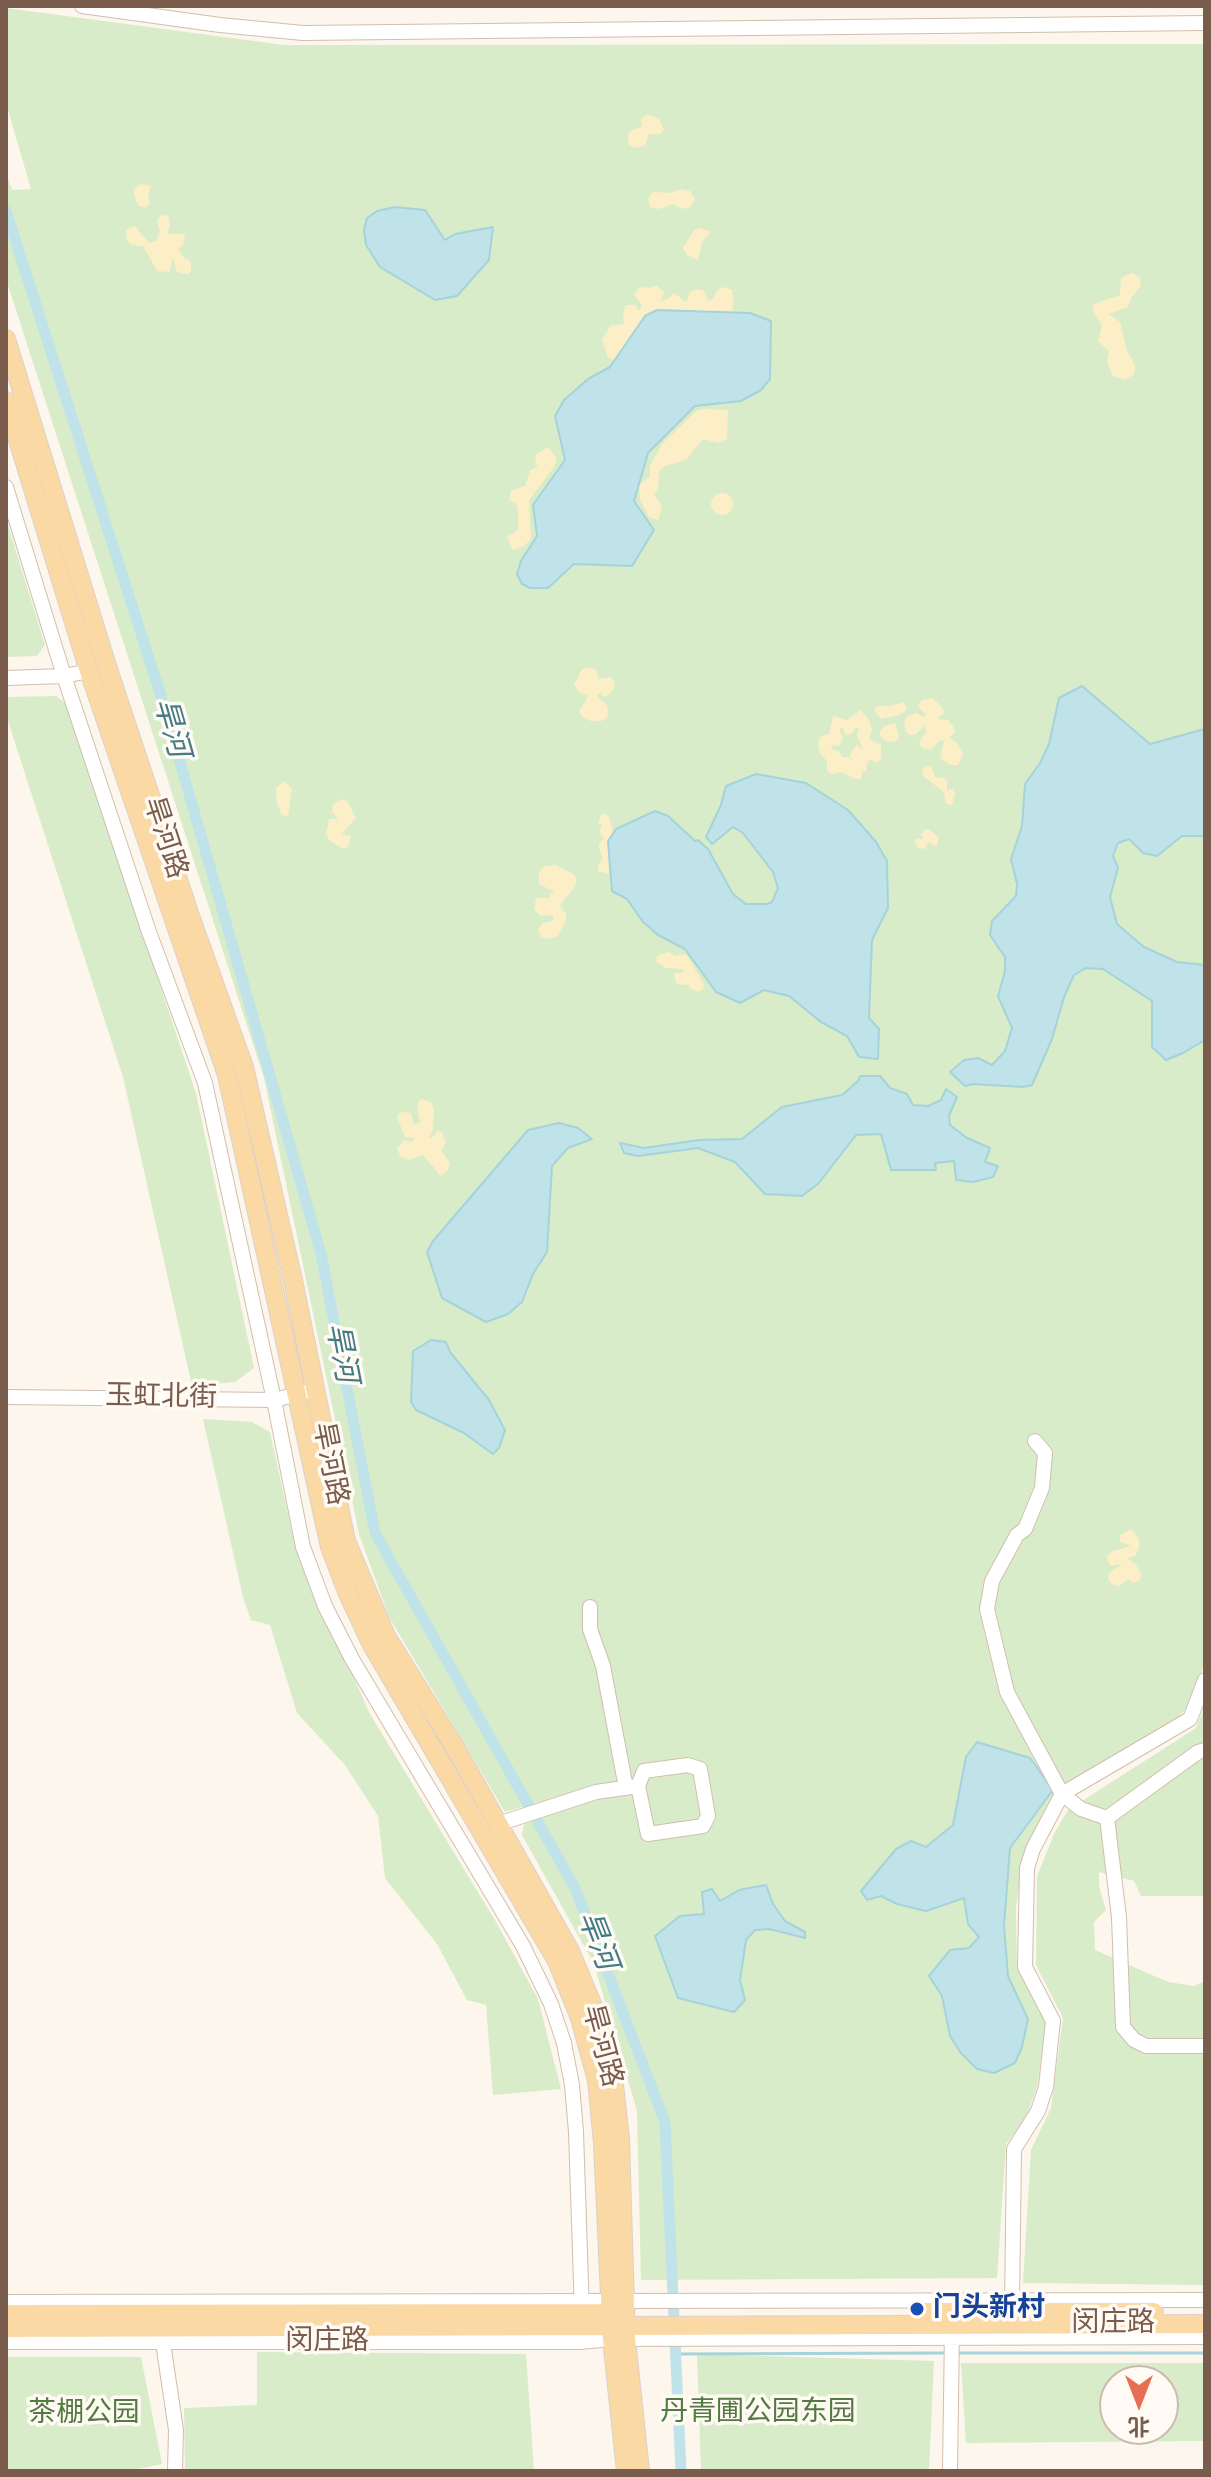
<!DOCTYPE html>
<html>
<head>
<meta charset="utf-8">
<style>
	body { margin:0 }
	#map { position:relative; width:1211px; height:2477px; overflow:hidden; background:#fdf6ec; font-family:Jost,"Noto Sans SC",sans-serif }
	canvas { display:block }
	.frame { position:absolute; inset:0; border:8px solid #7a5c4d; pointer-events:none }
	.north { position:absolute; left:1099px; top:2365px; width:80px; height:80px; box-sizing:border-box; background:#fffaf3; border:2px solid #cabbb1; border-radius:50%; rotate:180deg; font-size:22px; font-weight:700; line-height:32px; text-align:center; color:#7a5c4d }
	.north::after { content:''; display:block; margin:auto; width:28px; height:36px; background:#e76f51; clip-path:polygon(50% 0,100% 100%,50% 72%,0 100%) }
</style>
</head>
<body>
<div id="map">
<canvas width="1211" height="2477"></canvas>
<div class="frame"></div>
<div class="north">北</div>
</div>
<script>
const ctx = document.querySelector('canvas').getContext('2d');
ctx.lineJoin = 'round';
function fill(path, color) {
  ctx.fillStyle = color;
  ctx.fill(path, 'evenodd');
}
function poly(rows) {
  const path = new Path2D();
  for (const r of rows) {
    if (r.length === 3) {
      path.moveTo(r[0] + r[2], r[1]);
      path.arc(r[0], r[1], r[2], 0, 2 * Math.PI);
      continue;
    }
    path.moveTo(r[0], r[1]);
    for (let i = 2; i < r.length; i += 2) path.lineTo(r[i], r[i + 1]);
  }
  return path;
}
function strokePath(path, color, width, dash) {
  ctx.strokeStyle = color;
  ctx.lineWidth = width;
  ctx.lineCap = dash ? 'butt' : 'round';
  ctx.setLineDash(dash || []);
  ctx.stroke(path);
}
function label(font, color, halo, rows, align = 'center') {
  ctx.font = font + ' Jost,"Noto Sans SC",sans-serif';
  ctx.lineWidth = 7;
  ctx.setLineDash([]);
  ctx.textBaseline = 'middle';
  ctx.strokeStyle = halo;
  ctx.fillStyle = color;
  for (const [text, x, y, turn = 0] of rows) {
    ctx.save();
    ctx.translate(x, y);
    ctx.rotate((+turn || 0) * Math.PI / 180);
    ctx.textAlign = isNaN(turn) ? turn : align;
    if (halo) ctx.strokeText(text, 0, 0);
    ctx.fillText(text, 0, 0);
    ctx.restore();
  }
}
fill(poly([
	[6,8,284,45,1205,44,1205,1663,1188,1707,1176,1719,1055,1792,1025,1851,1016,1906,1017,1969,1046,2022,1037,2087,1026,2118,1006,2144,997,2278,641,2280,637,2111,594,1964,522,1835,524,1824,554,1813,547,1800,505,1812,389,1617,359,1534,264,1078,6,279,6,173,12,190,31,189,6,103],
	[6,519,45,645,37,656,6,657],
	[56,696,66,703,196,1093,254,1368,235,1382,192,1386,123,1077,6,715,6,697],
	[203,1419,252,1422,270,1432,295,1546,370,1714,496,1922,538,1999,561,2089,493,2095,486,2005,467,2000,437,1944,385,1878,378,1816,345,1765,297,1713,270,1625,251,1620,243,1597],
	[1205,1705,1205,1896,1141,1896,1134,1881,1099,1872,1099,1886,1106,1910,1094,1922,1095,1950,1168,1982,1194,1986,1205,1981,1205,2285,1023,2283,1031,2150,1051,2108,1063,2018,1036,1965,1037,1876,1055,1832,1068,1810,1196,1728],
	[257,2352,526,2354,534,2471,185,2471,184,2408,257,2405],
	[697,2354,934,2361,929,2471,701,2471],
	[6,2357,141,2357,162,2464,129,2471,6,2471],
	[1205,2363,1205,2441,966,2443,961,2363],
	[1115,2381,1163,2381,1163,2429,1115,2429]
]), '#d8ecc9');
fill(poly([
	[648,115,659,119,664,129,660,134,649,134,645,146,633,148,628,144,629,132,642,126,641,118],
	[141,184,151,186,148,195,150,203,145,208,138,205,134,195,134,189],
	[681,189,690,191,695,199,690,207,682,209,673,204,658,209,650,207,648,199,653,192,671,193],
	[168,215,170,226,167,234,185,234,183,245,178,249,184,258,191,261,191,271,188,274,177,272,173,258,169,272,157,271,143,246,132,245,127,241,126,230,135,226,149,243,156,241,160,231,157,221,160,216],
	[701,228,711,232,702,242,698,260,687,255,683,248,694,230],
	[1132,273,1140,278,1141,286,1131,298,1128,307,1109,314,1120,322,1127,351,1135,365,1134,374,1125,380,1113,376,1107,362,1109,351,1098,341,1102,326,1092,309,1094,304,1120,295,1121,278],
	[657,285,664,293,660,301,668,299,674,293,686,302,690,292,698,289,703,290,709,301,714,298,717,290,724,287,732,290,734,302,732,312,657,310,645,316,615,360,608,358,602,340,610,326,624,324,623,312,626,305,635,305,639,311,642,306,634,294,640,287,650,288],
	[703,409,728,410,727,439,718,443,703,439,686,460,665,466,659,471,658,489,654,495,662,505,661,512,658,520,649,517,640,499,639,484,650,477,650,466,662,444,696,411],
	[548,447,557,458,554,467,529,500,531,539,524,546,513,550,507,537,518,530,518,512,516,503,509,500,511,491,525,486,530,470,537,467,535,455],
	[722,504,11],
	[590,667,597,671,598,679,611,677,615,683,614,689,609,695,604,697,599,693,597,696,607,705,608,712,607,718,601,721,591,721,583,717,579,712,588,696,579,692,574,685,582,669],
	[932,698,942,707,944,713,937,719,948,720,953,726,955,733,949,737,958,744,963,753,958,765,950,765,940,758,944,741,940,740,931,750,922,748,919,742,927,731,924,726,916,734,910,735,906,732,904,723,907,716,916,713,924,717,926,714,918,707,922,700],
	[904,702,907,710,899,715,881,719,874,710,878,706,890,706],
	[861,710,869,720,872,730,869,739,881,745,881,758,876,763,870,759,866,766,867,771,862,771,861,779,855,779,841,772,832,774,827,771,827,761,820,753,818,743,821,736,829,734,833,716,847,720],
	[842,727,845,735,852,734,856,727,859,729,857,735,863,750,857,744,850,755,851,761,849,757,842,757,839,751,832,749,831,745,839,746,843,738,839,728],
	[895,723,899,737,896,742,886,741,880,736,880,731,885,726],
	[928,766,931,766,935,777,944,778,947,781,947,791,952,789,955,793,952,805,946,804,944,792,923,776,922,769],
	[285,781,292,789,288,816,282,815,277,804,276,788],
	[342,799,348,802,356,818,342,834,351,836,348,847,343,849,330,841,325,833,327,831,329,819,338,819,332,812,333,804],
	[602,814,609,815,613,834,608,842,609,874,598,871,598,865,603,858,599,848,599,843,604,839,599,832,602,825,598,823],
	[929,829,939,838,936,847,929,842,924,849,918,848,914,840,924,838,921,835,924,830],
	[556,865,573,874,577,879,575,886,560,906,566,914,566,921,558,936,550,939,541,937,538,929,543,923,553,921,553,915,540,916,534,909,536,898,550,898,550,893,555,892,539,884,539,873,544,866],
	[668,952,675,956,686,954,704,984,703,989,698,992,689,988,689,985,676,984,674,974,683,972,684,969,666,968,656,962,657,956],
	[421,1099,431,1102,434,1109,433,1130,429,1137,432,1138,437,1131,442,1132,446,1143,441,1150,450,1163,448,1170,441,1176,423,1155,409,1160,401,1157,397,1149,404,1140,412,1142,414,1138,405,1137,397,1117,400,1112,411,1113,414,1125,420,1122,417,1105],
	[1131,1529,1139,1539,1139,1548,1135,1556,1127,1558,1135,1563,1141,1574,1140,1580,1133,1583,1128,1579,1119,1586,1113,1585,1108,1579,1109,1573,1123,1564,1110,1566,1107,1557,1112,1551,1131,1546,1120,1542,1120,1535]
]), '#fcefc7');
const water = poly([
	[395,207,425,210,445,240,455,234,493,227,489,260,457,296,435,300,380,267,366,245,364,230,367,218,377,211,395,207],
	[657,310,750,313,771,321,770,379,761,390,741,401,695,406,648,453,634,501,654,530,632,566,574,564,548,588,530,588,522,584,517,574,521,561,537,536,533,505,565,460,555,416,564,400,588,379,610,367,645,316,657,310],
	[1082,686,1150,744,1205,729,1205,836,1182,836,1157,856,1143,853,1129,839,1118,843,1113,856,1118,868,1110,897,1117,924,1144,947,1177,962,1205,965,1205,1040,1183,1053,1166,1060,1152,1047,1152,1001,1103,969,1086,968,1074,975,1064,997,1052,1039,1032,1085,1023,1087,973,1084,965,1086,950,1072,964,1060,978,1058,992,1065,1005,1051,1012,1028,998,996,1005,971,1005,957,990,935,992,921,1016,896,1017,884,1011,859,1022,826,1025,784,1040,763,1049,744,1059,698,1082,686],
	[756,774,806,783,848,810,876,842,887,861,888,908,872,940,869,1018,879,1029,878,1059,859,1057,847,1036,821,1022,789,996,764,990,740,1003,716,992,685,949,658,935,643,922,627,899,612,891,608,841,616,829,655,811,668,816,695,841,698,840,708,849,733,894,746,904,767,904,772,902,778,888,773,872,743,833,733,827,712,844,706,837,721,805,726,786,756,774],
	[860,1076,880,1076,890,1088,907,1094,913,1105,928,1106,941,1100,946,1089,957,1097,949,1116,950,1125,967,1138,990,1148,985,1162,998,1166,993,1177,973,1182,956,1180,954,1161,935,1163,936,1170,891,1170,881,1134,856,1135,818,1184,802,1196,765,1194,735,1162,698,1148,638,1156,624,1153,620,1143,644,1148,699,1140,742,1139,782,1107,842,1095,858,1081,860,1076],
	[559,1123,578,1128,592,1139,568,1148,552,1166,547,1252,533,1274,522,1302,508,1314,486,1322,442,1298,427,1252,433,1241,528,1130,559,1123],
	[431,1340,446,1342,450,1352,489,1400,505,1430,499,1448,493,1454,464,1433,416,1410,411,1402,413,1351,431,1340],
	[977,1742,1030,1758,1053,1790,1010,1848,1004,1926,1008,1976,1028,2019,1022,2047,1015,2063,994,2073,977,2069,961,2053,950,2036,942,1996,929,1976,950,1950,969,1948,979,1937,968,1924,964,1898,926,1911,897,1904,881,1896,867,1900,861,1891,896,1849,911,1841,926,1847,953,1825,966,1757,977,1742],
	[766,1885,773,1904,785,1921,805,1932,805,1938,769,1929,755,1930,746,1940,740,1980,745,2000,734,2012,678,1998,655,1936,680,1916,704,1914,702,1892,712,1889,720,1901,739,1890,766,1885]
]);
fill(water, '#bfe3e8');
strokePath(water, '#a5d3da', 2);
strokePath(poly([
	[957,2353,1205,2353],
	[675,2354,945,2353]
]), '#a5d3da', 3);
strokePath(poly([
	[6,211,161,696,321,1254,375,1533,575,1888,665,2122,681,2471]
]), '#bfe3e8', 11);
const minor = poly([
	[82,6,220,25,303,33,1205,23],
	[6,487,64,676,149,932,205,1083,274,1400,303,1547,325,1606,352,1659,523,1946,551,2004,564,2043,572,2085,576,2132,582,2313,590,2316],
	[6,678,64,676,89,671],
	[6,1397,274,1400,307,1392],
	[1035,1441,1045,1453,1042,1488,1025,1529,1017,1535,992,1581,987,1609,1007,1692,1062,1794,1081,1809,1107,1818,1198,1752,1205,1750],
	[590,1607,590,1629,603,1666,626,1788],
	[1107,1818,1119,1917,1123,2027,1134,2040,1146,2046,1205,2046],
	[498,1824,596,1792,638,1786,648,1834,703,1826,708,1816,700,1769,688,1765,644,1771,638,1786],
	[6,2302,1205,2300],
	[1012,2308,1014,2149,1038,2111,1046,2087,1053,2021,1025,1967,1027,1868,1033,1849,1062,1794,1190,1719,1205,1680],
	[162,2336,176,2430,175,2471],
	[6,2342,580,2342,612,2339,1205,2337],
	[950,2471,952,2329]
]);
const major = poly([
	[6,339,106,663,189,913,244,1067,293,1280,346,1541,386,1636,453,1744,570,1951,595,2011,613,2076,620,2139,626,2339,640,2471],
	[6,401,89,671,227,1075,330,1547,348,1594,372,1645,557,1961,580,2018,597,2080,603,2143,612,2339,626,2471],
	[924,2312,1154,2312],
	[6,2314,622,2313],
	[6,2328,1205,2324]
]);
strokePath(minor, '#d1beb0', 16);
strokePath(major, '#dad1cd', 20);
strokePath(minor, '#fff', 14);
strokePath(major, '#fbd9a5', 18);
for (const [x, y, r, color] of [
	[917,2309,8,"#1a4fb4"]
]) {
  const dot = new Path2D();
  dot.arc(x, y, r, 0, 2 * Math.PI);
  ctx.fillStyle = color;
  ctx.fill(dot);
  strokePath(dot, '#fffaf3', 3);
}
label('28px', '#7a5c4d', '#fffaf3', [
	["旱河路",164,838,72],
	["玉虹北街",161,1398,1],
	["旱河路",329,1464,79],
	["旱河路",601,2046,75],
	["闵庄路",1113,2324],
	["闵庄路",327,2342]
]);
label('bold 28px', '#164399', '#fffaf3', [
	["门头新村",933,2309]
], 'left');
label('28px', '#537a41', '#fffaf3', [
	["丹青圃公园东园",758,2413],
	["茶棚公园",84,2414]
]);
label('italic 30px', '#437c86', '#fffaf3', [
	["旱河",170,728,74],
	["旱河",340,1353,79],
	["旱河",596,1941,69]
]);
</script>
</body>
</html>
